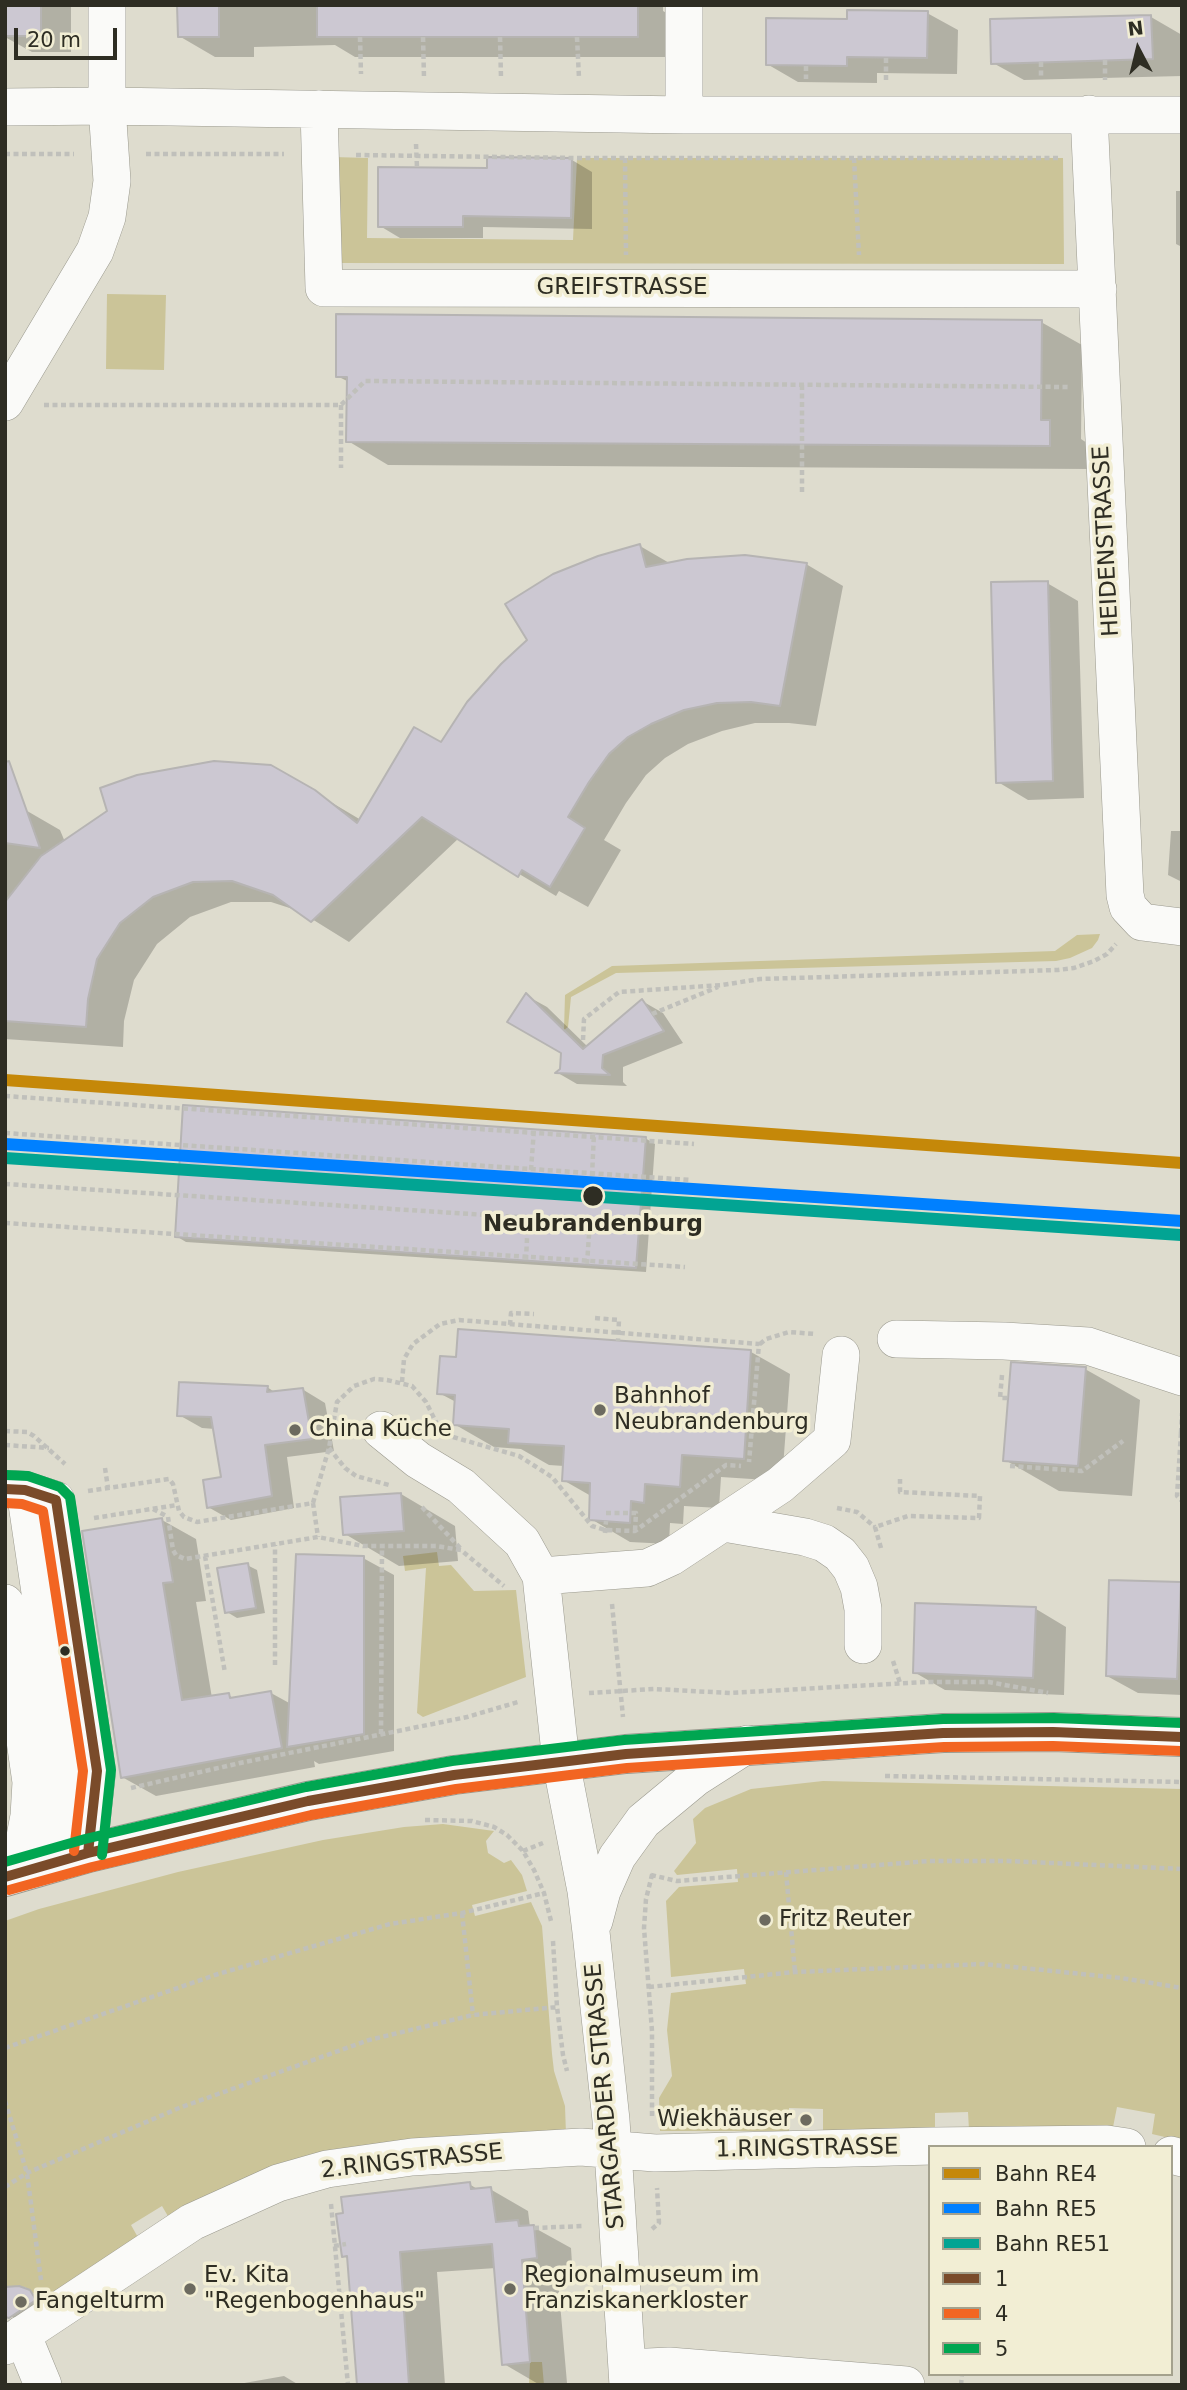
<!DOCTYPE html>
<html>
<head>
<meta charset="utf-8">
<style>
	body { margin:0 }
	#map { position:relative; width:1187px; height:2390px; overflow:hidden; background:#dedcce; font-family:"DejaVu Sans",sans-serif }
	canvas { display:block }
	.frame { position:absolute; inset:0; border:7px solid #2e2d23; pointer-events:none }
	.legend { position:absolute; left:928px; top:2145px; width:245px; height:231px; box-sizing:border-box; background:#f2eed4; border:2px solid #a4a18d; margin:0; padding:9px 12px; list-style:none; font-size:21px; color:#2e2d23 }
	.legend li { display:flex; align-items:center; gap:14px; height:35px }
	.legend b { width:35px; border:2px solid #a4a18d }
	.north { position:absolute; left:1103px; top:14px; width:70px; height:70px; -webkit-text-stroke:5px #f2eed4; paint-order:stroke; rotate:353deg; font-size:19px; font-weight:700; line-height:28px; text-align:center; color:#2e2d23 }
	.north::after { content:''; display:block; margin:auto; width:24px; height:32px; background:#2e2d23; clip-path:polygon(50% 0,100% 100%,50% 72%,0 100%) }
	.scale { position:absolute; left:14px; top:28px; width:103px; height:32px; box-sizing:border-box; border:4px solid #2e2d23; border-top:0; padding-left:9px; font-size:21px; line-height:24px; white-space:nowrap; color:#2e2d23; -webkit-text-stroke:5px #f2eed4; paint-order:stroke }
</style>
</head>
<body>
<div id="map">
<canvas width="1187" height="2390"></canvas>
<div class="frame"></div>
<ul class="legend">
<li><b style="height:9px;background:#c58809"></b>Bahn RE4</li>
<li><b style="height:9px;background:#0080ff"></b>Bahn RE5</li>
<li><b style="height:9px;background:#02a493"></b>Bahn RE51</li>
<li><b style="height:9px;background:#7a4b2a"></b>1</li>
<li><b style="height:9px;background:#f26522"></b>4</li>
<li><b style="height:9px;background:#00a651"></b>5</li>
</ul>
<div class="north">N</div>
<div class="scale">20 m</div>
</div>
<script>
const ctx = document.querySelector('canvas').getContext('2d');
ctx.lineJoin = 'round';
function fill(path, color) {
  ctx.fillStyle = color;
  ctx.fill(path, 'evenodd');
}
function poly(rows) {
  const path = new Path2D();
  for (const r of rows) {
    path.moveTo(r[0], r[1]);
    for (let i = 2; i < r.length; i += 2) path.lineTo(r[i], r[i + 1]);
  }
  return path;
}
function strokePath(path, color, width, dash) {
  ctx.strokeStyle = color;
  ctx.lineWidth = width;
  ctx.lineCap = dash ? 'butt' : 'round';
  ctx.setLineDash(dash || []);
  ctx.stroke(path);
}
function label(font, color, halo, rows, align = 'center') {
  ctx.font = font + ' "DejaVu Sans",sans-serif';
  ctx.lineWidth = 7;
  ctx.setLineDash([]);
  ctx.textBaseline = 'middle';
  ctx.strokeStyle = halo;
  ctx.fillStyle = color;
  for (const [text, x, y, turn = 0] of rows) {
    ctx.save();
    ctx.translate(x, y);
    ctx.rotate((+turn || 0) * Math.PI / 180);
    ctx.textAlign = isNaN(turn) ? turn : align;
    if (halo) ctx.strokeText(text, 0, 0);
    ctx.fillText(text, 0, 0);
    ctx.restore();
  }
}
fill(poly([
	[333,157,368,158,367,238,573,240,577,158,1063,158,1064,264,334,263],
	[107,294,166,295,164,370,106,369],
	[1100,934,1098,940,1092,948,1070,958,1056,961,616,973,571,997,568,1027,564,1030,565,995,612,966,1055,951,1077,935],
	[437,1552,439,1566,451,1565,474,1591,516,1590,526,1677,423,1717,417,1713,426,1568,405,1571,403,1556],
	[823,1781,1182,1789,1182,2141,1152,2134,1155,2114,1117,2107,1113,2127,969,2130,968,2112,935,2113,935,2131,823,2131,823,2109,789,2108,789,2131,660,2131,659,2098,672,2076,667,2030,671,1993,746,1984,744,1969,671,1977,666,1901,679,1887,738,1882,737,1869,677,1875,674,1871,696,1843,693,1819,705,1808,751,1789],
	[443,1824,494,1831,486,1841,488,1853,504,1863,511,1860,522,1875,527,1891,472,1905,475,1916,531,1902,542,1926,552,2054,554,2071,565,2106,566,2134,172,2223,162,2206,131,2225,140,2241,36,2305,34,2294,25,2287,13,2286,5,2292,5,1921,39,1909,178,1872,323,1840,404,1827],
	[530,2362,542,2362,544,2385,529,2385]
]), '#cbc498');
fill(poly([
	[5,5,71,5,71,52,32,52,5,37],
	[179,5,663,5,663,11,674,17,674,57,355,57,335,45,254,47,254,57,215,57,179,36],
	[927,13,958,30,957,74,877,73,877,83,798,82,767,64,849,21],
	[1151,17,1182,35,1182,76,1024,80,993,63],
	[572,160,592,172,592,229,483,227,483,238,400,238,380,226,489,170],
	[1176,191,1182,191,1182,247,1176,244],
	[1041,322,1082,345,1081,439,1090,445,1090,469,388,465,348,441,349,382,337,376],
	[640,546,671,564,806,564,843,586,816,726,789,723,755,723,722,731,688,744,665,758,646,775,626,803,604,840,621,850,588,907,559,891,556,896,459,838,349,942,299,911,271,902,231,902,190,917,157,944,134,980,124,1021,123,1047,5,1039,5,804,22,808,60,830,65,842,270,766,361,820,441,744],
	[1047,583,1078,601,1084,798,1028,800,998,782],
	[1171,831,1182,831,1182,882,1168,875],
	[527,996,547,1007,588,1047,642,1001,663,1013,683,1043,623,1067,623,1082,627,1086,577,1084,558,1073,562,1069,563,1052],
	[645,1138,655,1144,646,1272,186,1242,176,1236],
	[751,1352,790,1374,782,1481,721,1477,719,1508,684,1506,683,1524,670,1523,669,1544,630,1542,591,1519,591,1496,563,1480,564,1466,549,1465,521,1449,494,1447,454,1424,456,1402,439,1393],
	[1085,1369,1140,1400,1132,1496,1059,1491,1005,1460],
	[267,1387,276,1393,302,1389,325,1403,334,1451,287,1457,294,1508,231,1520,208,1507,223,1479,215,1429,202,1428,179,1415],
	[401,1494,455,1526,458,1561,399,1566,345,1534],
	[162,1520,196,1539,206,1601,196,1602,212,1698,228,1695,235,1699,271,1693,291,1704,363,1558,394,1575,394,1751,319,1764,314,1761,315,1767,156,1796,122,1777],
	[247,1565,257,1570,265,1613,237,1618,227,1612],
	[1180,1584,1182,1695,1138,1693,1107,1676],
	[1036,1609,1066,1627,1064,1695,945,1690,914,1672],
	[469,2184,479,2190,490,2189,528,2211,530,2227,533,2227,571,2248,573,2279,558,2280,567,2383,540,2385,504,2364,496,2268,437,2272,445,2385,359,2385,349,2259,343,2256],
	[24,2288,43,2301,21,2322,11,2316],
	[284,2376,299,2385,233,2385]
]), '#0003');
const building = poly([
	[5,5,41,5,41,36,5,36,5,5],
	[177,5,219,5,219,37,178,37,177,5],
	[317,5,638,5,638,37,317,37,317,5],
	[847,10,928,11,927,58,847,57,847,66,766,65,766,18,847,19,847,10],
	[1151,15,1153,59,991,64,990,19,1151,15],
	[487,157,572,158,571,218,463,216,463,227,378,227,378,167,487,168,487,157],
	[336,314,1042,320,1041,420,1050,420,1050,446,346,442,347,377,336,377,336,314],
	[640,544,646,567,687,559,745,555,807,563,780,706,751,702,717,703,684,710,651,724,628,737,609,754,589,782,568,817,585,828,550,887,522,870,518,877,422,817,311,922,273,895,232,881,193,882,153,897,120,923,97,959,88,999,86,1027,5,1021,5,902,41,856,107,811,100,788,137,775,214,761,271,765,315,790,357,823,414,727,441,742,467,702,501,664,527,640,505,604,553,574,598,556,640,544],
	[1048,581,1053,781,996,783,991,582,1048,581],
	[9,761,40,848,5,843,5,762,9,761],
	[526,993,583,1049,642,999,664,1031,603,1055,602,1068,610,1075,555,1073,560,1069,561,1053,507,1022,526,993],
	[183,1105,646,1137,636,1268,175,1237,183,1105],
	[458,1329,751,1350,744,1459,682,1455,680,1487,645,1484,644,1503,631,1501,630,1523,589,1520,590,1483,562,1481,564,1446,508,1443,509,1429,453,1425,455,1395,437,1394,440,1356,456,1357,458,1329],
	[1011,1362,1086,1367,1078,1466,1003,1461,1011,1362],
	[179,1382,268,1386,267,1392,303,1388,312,1439,265,1445,272,1496,207,1508,203,1480,221,1477,211,1417,177,1416,179,1382],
	[401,1493,404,1531,343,1535,340,1497,401,1493],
	[162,1518,173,1582,163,1583,182,1700,229,1693,230,1698,271,1691,282,1748,121,1778,82,1531,162,1518],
	[296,1554,364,1556,364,1734,287,1747,296,1554],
	[248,1563,256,1608,225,1613,217,1568,248,1563],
	[1109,1580,1181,1582,1177,1679,1106,1676,1109,1580],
	[915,1603,1036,1607,1033,1678,913,1673,915,1603],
	[470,2182,471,2189,491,2187,496,2222,518,2220,519,2226,534,2225,537,2258,522,2260,530,2362,502,2365,492,2244,400,2252,409,2385,357,2385,347,2256,342,2257,336,2214,343,2213,341,2197,470,2182],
	[19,2286,30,2290,36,2300,9,2318,5,2317,5,2287,19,2286]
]);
fill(building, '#ccc8d2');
strokePath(building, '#b6b4b3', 2);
const minor = poly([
	[5,107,107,106,684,115,1182,115],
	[319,109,324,288,1098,289],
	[1089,114,1125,895,1128,907,1142,922,1182,927],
	[684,115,684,5],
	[5,402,95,251,107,217,112,181,107,106,107,5],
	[896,1339,1004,1341,1088,1346,1182,1377],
	[381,1430,418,1460,461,1486,522,1542,541,1576,647,1568,671,1557,780,1485,832,1440,841,1355],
	[5,1489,25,1490,56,1500,97,1771,88,1853],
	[25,1490,67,1776,65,1805,54,1862],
	[724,1523,805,1537,824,1543,840,1554,851,1568,859,1587,863,1609,863,1645],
	[541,1576,561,1762,586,1891,591,1932,611,2120,628,2385],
	[5,1603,31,1782,29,1816,18,1873],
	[594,1921,602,1891,617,1857,643,1821,695,1778,748,1744],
	[1171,2155,1182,2158],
	[22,2334,43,2385],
	[5,2346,192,2222,278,2183,327,2169,412,2157,581,2147,655,2153,933,2146,1107,2144,1127,2147],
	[627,2368,669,2366,906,2385]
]);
const major = poly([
	[5,1877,88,1853,308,1801,454,1775,626,1754,943,1733,1053,1732,1182,1737]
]);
strokePath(minor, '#9a998e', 38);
strokePath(major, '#9a998e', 40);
strokePath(poly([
	[360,37,361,74],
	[423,37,424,78],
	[500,37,501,78],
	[577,37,579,78],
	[886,58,886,81],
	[1105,60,1105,80],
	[1041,62,1041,79],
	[806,66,806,79],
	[416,144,417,168],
	[5,154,74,154],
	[146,154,284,154],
	[356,155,577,158,1058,158],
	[625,158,626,255],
	[854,158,859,255],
	[802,385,802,495],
	[44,405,341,405,365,381,1068,387],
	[341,405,341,468],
	[652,1014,718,987],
	[583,1040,584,1019,619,992,722,985,760,979,1058,970,1074,968,1094,961,1107,954,1116,944],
	[5,1096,694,1144],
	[5,1133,691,1180],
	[531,1170,534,1129],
	[592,1176,594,1133],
	[5,1184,688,1228],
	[5,1223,685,1267],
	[526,1260,528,1217],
	[587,1264,590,1221],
	[595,1318,619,1320,618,1341],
	[510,1325,511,1313,534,1314],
	[760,1344,766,1339,789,1332,815,1334],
	[1002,1375,1000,1398,1008,1398],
	[402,1382,404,1359,413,1344,440,1324,459,1320,759,1344,749,1462],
	[5,1431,27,1432,34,1436,65,1464],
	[1181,1433,1177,1496,1182,1501],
	[1181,1433,1182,1413],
	[453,1437,519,1456,552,1477,592,1526,605,1530,635,1531,726,1465,741,1466],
	[5,1445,49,1448],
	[329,1448,345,1468,356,1476,389,1485],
	[1010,1466,1082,1471,1123,1441],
	[105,1468,108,1488],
	[88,1491,169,1479,173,1484,179,1511,184,1517,197,1522,313,1503,318,1537],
	[313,1503,329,1448,337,1402,354,1386,374,1379,387,1380,412,1386,426,1402,440,1430],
	[422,1507,461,1549],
	[837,1508,857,1512,875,1527],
	[153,1509,168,1517,173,1550,176,1555,185,1559,318,1537,363,1546,436,1546,461,1550,504,1586],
	[606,1513,636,1513,635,1531],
	[94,1518,177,1505],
	[605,1533,606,1521],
	[881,1548,875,1527,908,1516,979,1518,980,1496,900,1492,900,1479],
	[205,1556,225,1673],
	[612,1604,623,1717],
	[893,1661,900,1683],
	[275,1665,275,1545],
	[589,1693,654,1689,730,1693,925,1682,989,1682,1048,1693],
	[381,1734,382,1546],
	[885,1776,1182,1782],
	[131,1788,240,1763,467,1717,518,1702],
	[425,1820,472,1821,494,1827,507,1835,523,1851,534,1870,544,1893,551,1921],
	[523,1851,543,1843],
	[786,1872,795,1972],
	[651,1875,677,1881,929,1861,1008,1861,1182,1869],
	[462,1913,473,2015],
	[553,1941,557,2007,563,2055,567,2071],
	[649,1987,795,1972,984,1964,1121,1978,1182,1988],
	[5,2048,218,1974,390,1924,462,1913,544,1893],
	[5,2101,27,2173,41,2280],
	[652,2116,652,2031,644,1928,646,1899,653,1871],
	[5,2187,27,2173,179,2108,369,2040,473,2015,557,2007],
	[331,2204,348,2385],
	[534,2228,584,2226],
	[652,2229,659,2223,657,2188],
	[334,2246,346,2244],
	[961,2385,962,2374]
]), '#c0c0bb', 4.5, [5, 3.5]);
strokePath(minor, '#fafaf8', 37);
strokePath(major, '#fafaf8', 38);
strokePath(poly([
	[5,1489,25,1490,56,1500,97,1771,88,1853],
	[5,1877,88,1853,308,1801,454,1775,626,1754,943,1733,1053,1732,1182,1737]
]), '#7a4b2a', 10);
strokePath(poly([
	[5,1503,22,1504,43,1511,83,1771,74,1851],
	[9,1890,92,1867,311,1815,456,1789,627,1768,944,1747,1053,1746,1181,1751]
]), '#f26522', 10);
strokePath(poly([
	[6,1475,28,1476,60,1487,70,1497,111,1770,102,1855],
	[5,1862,85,1839,306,1787,452,1761,624,1740,943,1719,1054,1718,1182,1723]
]), '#00a651', 10);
strokePath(poly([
	[5,1080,1182,1163]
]), '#c58809', 12);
strokePath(poly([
	[5,1144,1182,1221]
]), '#0080ff', 12);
strokePath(poly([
	[5,1158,1181,1235]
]), '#02a493', 12);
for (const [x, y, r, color] of [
	[593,1196,11,"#2e2d23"],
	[600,1410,7,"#6c6a5f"],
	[295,1430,7,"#6c6a5f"],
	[65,1651,6,"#2e2d23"],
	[765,1920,7,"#6c6a5f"],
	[806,2120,7,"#6c6a5f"],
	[190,2289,7,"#6c6a5f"],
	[510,2289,7,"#6c6a5f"],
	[21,2302,7,"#6c6a5f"]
]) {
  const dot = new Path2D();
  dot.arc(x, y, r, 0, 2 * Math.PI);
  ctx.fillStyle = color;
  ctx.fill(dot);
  strokePath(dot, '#f2eed4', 2.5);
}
label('23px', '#2e2d23', '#f2eed4', [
	["GREIFSTRASSE",622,288],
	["HEIDENSTRASSE",1107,541,-93],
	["STARGARDER STRASSE",606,2096,-95],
	["1.RINGSTRASSE",807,2149,-1],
	["2.RINGSTRASSE",412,2162,-6]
]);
label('bold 23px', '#2e2d23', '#f2eed4', [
	["Neubrandenburg",593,1225]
]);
label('23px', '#2e2d23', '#f2eed4', [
	["Bahnhof",614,1397],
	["Neubrandenburg",614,1423],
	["China Küche",309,1430],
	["Fritz Reuter",779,1920],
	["Wiekhäuser",792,2120,"right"],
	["Ev. Kita",204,2276],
	["\"Regenbogenhaus\"",204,2302],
	["Regionalmuseum im",524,2276],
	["Franziskanerkloster",524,2302],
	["Fangelturm",35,2302]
], 'left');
</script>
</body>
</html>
